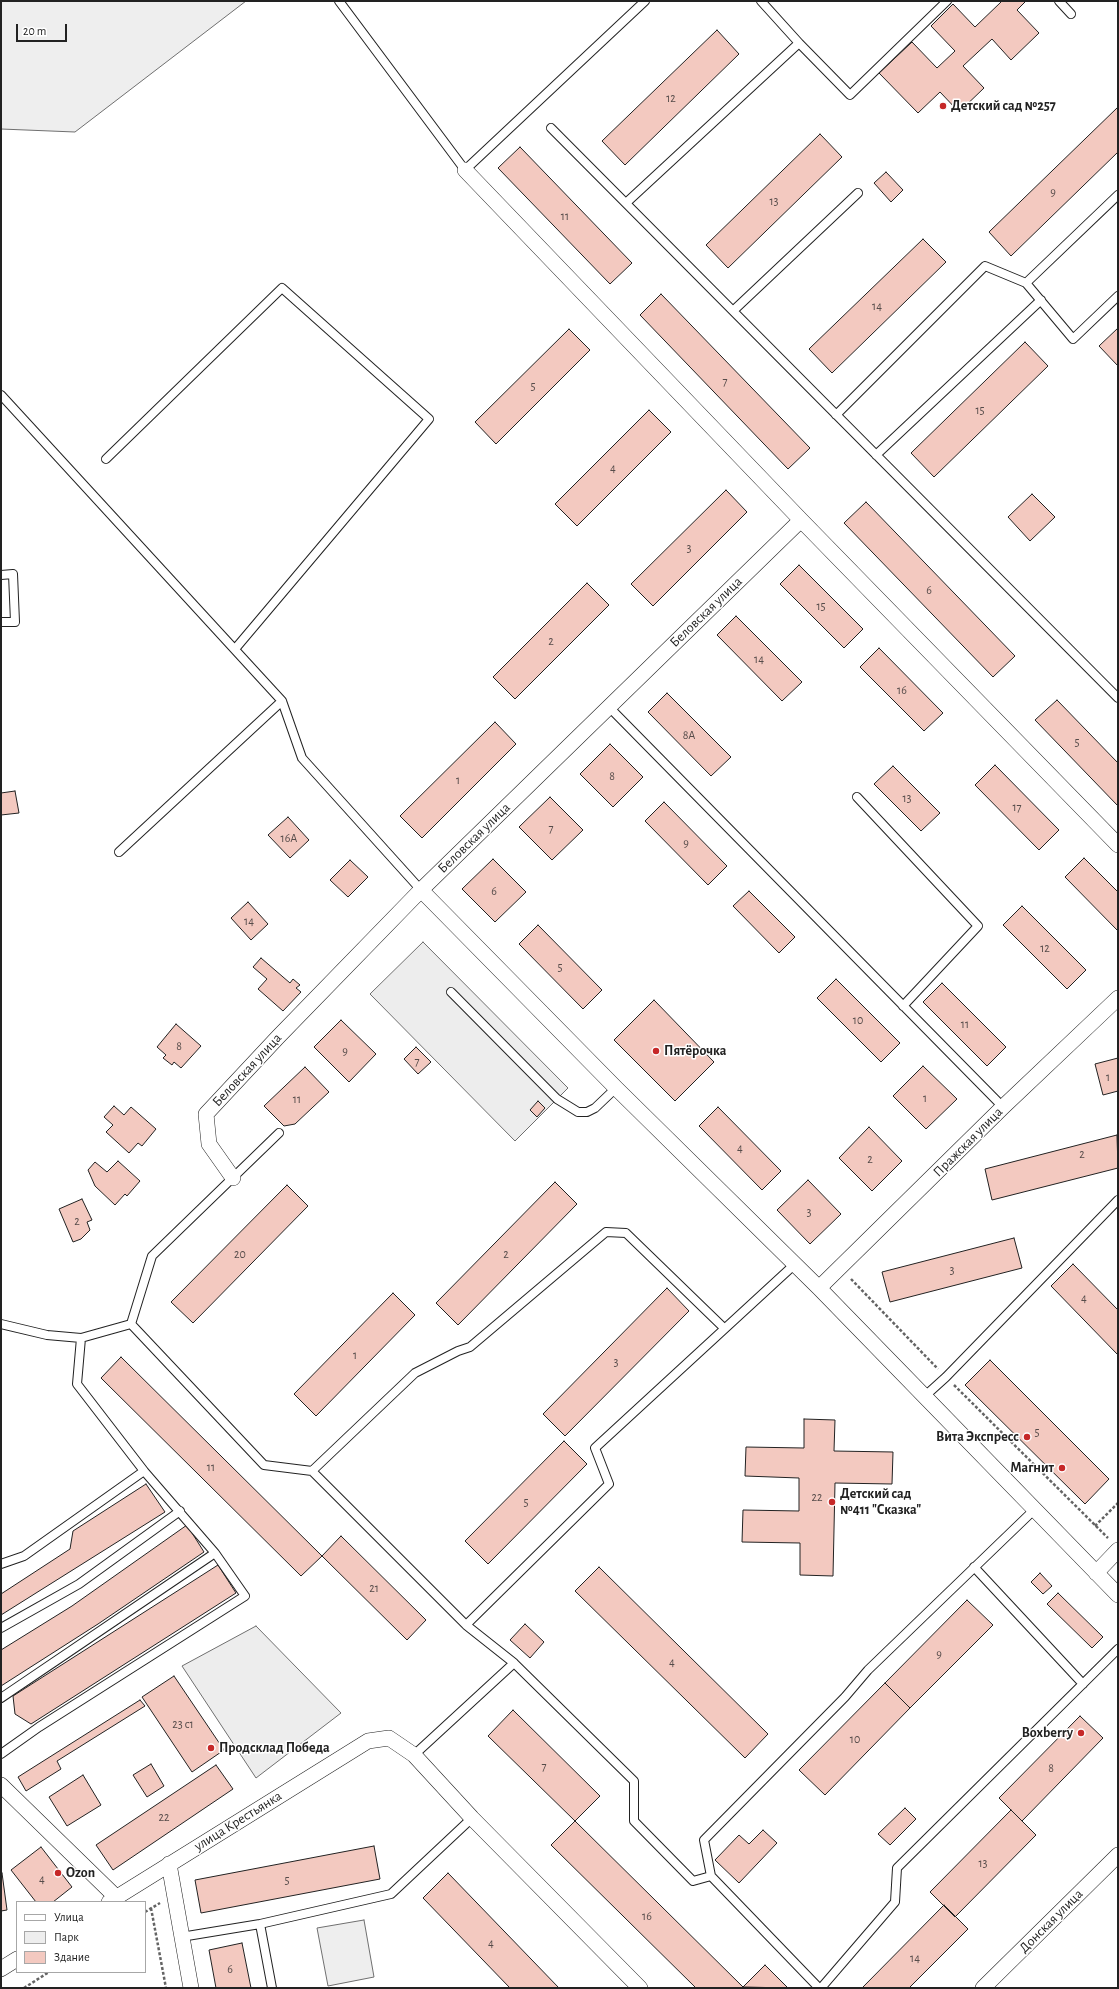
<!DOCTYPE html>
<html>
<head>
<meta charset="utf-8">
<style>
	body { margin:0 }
	#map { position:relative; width:1119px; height:1989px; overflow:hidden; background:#fff; font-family:"Alegreya Sans",sans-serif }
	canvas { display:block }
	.frame { position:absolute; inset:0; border:2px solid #222; pointer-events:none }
	.legend { position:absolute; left:16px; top:1901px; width:130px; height:72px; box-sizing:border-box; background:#fff; border:1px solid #a7a7a7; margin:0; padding:5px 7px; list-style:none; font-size:12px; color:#222 }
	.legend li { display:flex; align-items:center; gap:8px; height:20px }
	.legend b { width:20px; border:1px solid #a7a7a7 }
	.scale { position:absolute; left:16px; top:24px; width:51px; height:18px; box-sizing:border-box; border:2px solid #222; border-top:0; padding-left:5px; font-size:12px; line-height:14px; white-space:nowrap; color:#222; -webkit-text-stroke:3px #fff; paint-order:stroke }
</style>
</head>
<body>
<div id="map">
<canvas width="1119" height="1989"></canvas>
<div class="frame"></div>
<ul class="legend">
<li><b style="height:5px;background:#fff"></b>Улица</li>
<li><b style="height:11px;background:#eee"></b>Парк</li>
<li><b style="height:11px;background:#f3c9c0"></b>Здание</li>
</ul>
<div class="scale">20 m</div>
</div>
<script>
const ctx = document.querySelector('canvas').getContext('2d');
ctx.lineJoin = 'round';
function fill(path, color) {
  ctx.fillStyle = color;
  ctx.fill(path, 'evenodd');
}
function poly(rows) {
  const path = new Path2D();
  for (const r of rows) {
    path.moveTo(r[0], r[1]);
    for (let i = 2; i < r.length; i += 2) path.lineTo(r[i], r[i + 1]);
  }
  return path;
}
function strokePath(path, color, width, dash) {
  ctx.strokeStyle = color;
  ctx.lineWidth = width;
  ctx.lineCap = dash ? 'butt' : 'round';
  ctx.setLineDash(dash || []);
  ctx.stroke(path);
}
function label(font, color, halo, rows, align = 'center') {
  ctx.font = font + ' "Alegreya Sans",sans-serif';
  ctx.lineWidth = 3;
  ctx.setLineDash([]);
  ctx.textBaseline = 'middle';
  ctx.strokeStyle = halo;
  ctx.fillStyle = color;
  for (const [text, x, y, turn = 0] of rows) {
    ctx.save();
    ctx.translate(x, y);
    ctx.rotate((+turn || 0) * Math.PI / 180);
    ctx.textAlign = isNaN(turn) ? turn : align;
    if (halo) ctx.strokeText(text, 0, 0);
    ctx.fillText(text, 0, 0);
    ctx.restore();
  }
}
const green = poly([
	[1,1,246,1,75,132,1,129,1,1],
	[364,1920,374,1977,328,1986,317,1928,364,1920]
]);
fill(green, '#eee');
strokePath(green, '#6f6f6f', 1);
const parking = poly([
	[423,942,568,1088,515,1141,370,994,423,942],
	[256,1626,341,1713,256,1778,182,1666,256,1626]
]);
fill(parking, '#ededed');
strokePath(parking, '#6f6f6f', 1);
const building = poly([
	[1000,1,1026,1,1017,10,1039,33,1011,60,992,39,963,66,984,88,959,112,940,92,918,113,879,73,912,42,937,68,955,51,931,26,953,4,975,27,1001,2,1000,1],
	[717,30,739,54,625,165,602,141,717,30],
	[1118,107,1118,152,1011,256,989,232,1118,107],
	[820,134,842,157,728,268,706,245,820,134],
	[520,147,632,263,610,284,498,168,520,147],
	[886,172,903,190,891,202,874,183,886,172],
	[923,239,946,262,832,373,809,349,923,239],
	[661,294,810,448,788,469,640,315,661,294],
	[1118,328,1118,366,1099,346,1118,328],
	[569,329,590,350,496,444,475,422,569,329],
	[1025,342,1048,366,934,477,911,453,1025,342],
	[649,410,671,432,577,526,555,504,649,410],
	[726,490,747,512,653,606,631,584,726,490],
	[1032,494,1055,517,1030,541,1008,517,1032,494],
	[866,502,1015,656,993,677,844,523,866,502],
	[799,565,863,629,844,648,780,584,799,565],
	[587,583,609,605,515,699,493,677,587,583],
	[736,616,802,682,782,701,717,635,736,616],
	[879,648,943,713,924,731,860,667,879,648],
	[667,693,731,757,711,776,648,712,667,693],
	[1057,700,1118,763,1118,806,1035,720,1057,700],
	[495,722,516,744,422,838,400,816,495,722],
	[610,744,643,777,613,807,580,774,610,744],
	[995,765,1059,830,1039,850,975,785,995,765],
	[893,766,940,813,921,831,874,784,893,766],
	[15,791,19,813,1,815,1,793,15,791],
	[550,797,583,830,552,860,519,827,550,797],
	[664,802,727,866,708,885,645,821,664,802],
	[288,817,309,840,290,858,268,835,288,817],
	[1084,858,1118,892,1118,931,1065,877,1084,858],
	[493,859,526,892,495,922,462,889,493,859],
	[350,860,368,877,348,897,330,880,350,860],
	[749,891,795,937,779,953,733,906,749,891],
	[248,902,268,924,251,940,231,918,248,902],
	[1022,906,1086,970,1067,989,1003,925,1022,906],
	[538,925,602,990,583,1009,519,944,538,925],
	[261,958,290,983,293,979,300,985,296,988,301,992,283,1011,258,989,267,979,253,967,261,958],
	[836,979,900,1043,881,1062,817,998,836,979],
	[942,983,1006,1047,987,1066,923,1002,942,983],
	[654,1000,714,1062,675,1101,614,1040,654,1000],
	[341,1020,376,1054,349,1082,314,1047,341,1020],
	[176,1024,201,1046,181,1068,174,1062,172,1065,163,1058,166,1055,157,1047,176,1024],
	[416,1047,431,1062,418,1074,404,1059,416,1047],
	[1118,1058,1118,1091,1103,1095,1095,1064,1118,1058],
	[923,1066,957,1099,926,1129,893,1096,923,1066],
	[305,1067,329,1092,295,1124,284,1126,264,1106,305,1067],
	[538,1101,545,1108,537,1117,530,1110,538,1101],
	[114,1106,124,1115,131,1107,156,1129,142,1146,138,1143,129,1153,106,1132,113,1125,104,1117,114,1106],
	[718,1107,781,1171,762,1190,699,1126,718,1107],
	[869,1127,902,1161,872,1191,839,1158,869,1127],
	[1117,1135,1118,1168,992,1200,985,1169,1117,1135],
	[118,1161,140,1181,127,1196,125,1194,115,1205,95,1186,88,1170,95,1162,107,1172,118,1161],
	[808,1180,841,1214,810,1244,777,1210,808,1180],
	[555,1182,577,1204,458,1325,436,1303,555,1182],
	[287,1185,308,1206,193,1323,171,1302,287,1185],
	[82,1199,92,1220,87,1222,90,1230,81,1239,73,1242,59,1209,82,1199],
	[1014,1238,1022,1268,890,1302,882,1272,1014,1238],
	[1073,1264,1118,1310,1118,1355,1051,1286,1073,1264],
	[667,1288,689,1311,565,1436,543,1414,667,1288],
	[393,1293,415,1315,316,1416,294,1394,393,1293],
	[121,1357,322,1556,301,1576,101,1378,121,1357],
	[990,1360,1109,1479,1085,1504,965,1385,990,1360],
	[804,1419,835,1420,834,1451,893,1452,892,1484,835,1483,833,1576,800,1575,800,1543,742,1542,743,1510,799,1511,799,1478,745,1476,746,1447,804,1448,804,1419],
	[564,1441,587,1464,488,1564,465,1541,564,1441],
	[146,1484,165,1512,1,1615,1,1594,70,1549,73,1531,146,1484],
	[187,1525,204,1552,98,1624,1,1686,1,1650,72,1606,187,1525],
	[341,1536,426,1620,407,1640,322,1556,341,1536],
	[218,1565,236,1593,31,1724,15,1714,13,1696,218,1565],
	[599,1567,768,1734,745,1758,575,1591,599,1567],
	[1040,1573,1052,1586,1043,1594,1031,1582,1040,1573],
	[1058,1593,1103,1637,1092,1648,1047,1604,1058,1593],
	[967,1600,993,1625,910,1708,885,1683,967,1600],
	[525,1624,544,1642,530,1658,510,1640,525,1624],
	[174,1676,224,1750,192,1772,142,1697,174,1676],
	[885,1683,910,1708,825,1795,799,1770,885,1683],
	[140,1700,145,1706,57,1761,61,1769,26,1791,18,1777,140,1700],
	[513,1710,600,1796,575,1821,488,1736,513,1710],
	[1080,1716,1103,1738,1022,1821,999,1798,1080,1716],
	[151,1764,164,1786,147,1797,133,1775,151,1764],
	[216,1765,233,1789,113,1870,96,1845,216,1765],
	[83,1775,101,1805,67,1826,49,1797,83,1775],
	[905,1808,916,1819,890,1845,878,1834,905,1808],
	[1011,1810,1036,1835,955,1917,930,1892,1011,1810],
	[575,1821,743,1987,742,1988,696,1988,551,1845,575,1821],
	[763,1830,777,1843,739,1883,715,1860,739,1835,749,1844,763,1830],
	[374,1846,380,1879,201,1913,195,1880,374,1846],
	[41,1847,72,1887,53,1902,36,1902,11,1870,41,1847],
	[2,1873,7,1910,1,1911,1,1873,2,1873],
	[448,1873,559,1988,510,1988,423,1898,448,1873],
	[944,1905,968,1929,909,1988,862,1988,944,1905],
	[242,1943,251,1988,216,1988,209,1950,242,1943],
	[765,1965,788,1988,743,1987,765,1965]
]);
fill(building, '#f3c9c0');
strokePath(building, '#222', 1);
const lane = poly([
	[339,1,465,170,645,1],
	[1059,1,1071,14],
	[799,43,850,95,947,1],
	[551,128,1118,698],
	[626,203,799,43,761,1],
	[1026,283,1118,195],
	[734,310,858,193],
	[1,395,282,701,302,758,421,890],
	[836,415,985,266,1026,283,1073,339,1118,296],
	[876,455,1041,300],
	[106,459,282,288,429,419,235,649],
	[1,575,13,574,15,622,1,622],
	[608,706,1003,1107],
	[857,797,978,926,903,1006],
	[119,852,282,701],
	[451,992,557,1099,578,1112,587,1112,595,1108,616,1088],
	[1,1324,47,1335,81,1338,131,1324,264,1465,312,1471,466,1625],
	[131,1324,152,1256,279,1133],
	[925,1396,946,1377,1118,1200],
	[312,1471,415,1373,458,1351,470,1347,606,1232,626,1233,724,1328],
	[1,1564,24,1556,144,1471,77,1384,81,1338],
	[974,1567,1083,1684],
	[1,1628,79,1584,180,1511],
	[514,1663,634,1781,634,1821,693,1881,711,1876,819,1988],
	[1,1698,215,1553],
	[1,1754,39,1727,245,1596,215,1553,144,1471],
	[414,1755,514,1663,466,1625,609,1484,595,1448,795,1264],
	[711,1876,704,1840,845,1697,868,1670,1035,1509],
	[260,1924,272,1988],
	[181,1937,260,1924,391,1894,472,1818],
	[821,1988,895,1902,897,1868,1118,1649]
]);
const street = poly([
	[465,170,801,520,1118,845],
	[421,890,616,1088,819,1288,1118,1595],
	[233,1178,209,1144,206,1114,278,1037,421,890,801,520],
	[819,1288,1003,1107,1118,998],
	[1096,1573,1118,1550],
	[1,1785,116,1897],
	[169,1864,191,1988],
	[109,1902,368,1741,389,1738,414,1755,472,1818,640,1988],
	[1,1969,17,1959],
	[983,1988,1118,1855]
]);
strokePath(lane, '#222', 10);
strokePath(street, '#222', 16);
strokePath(poly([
	[851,1279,938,1369],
	[954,1385,1108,1538],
	[1095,1526,1118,1503],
	[151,1908,166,1988],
	[145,1912,160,1903],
	[24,1988,49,1972]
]), '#646464', 2.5, [3, 2]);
strokePath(lane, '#fff', 8);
strokePath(street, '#fff', 15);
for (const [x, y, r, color] of [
	[943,106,4,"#c62828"],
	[656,1051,4,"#c62828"],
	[1027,1437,4,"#c62828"],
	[1062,1468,4,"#c62828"],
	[832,1502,4,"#c62828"],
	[1081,1733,4,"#c62828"],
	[211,1748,4,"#c62828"],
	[58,1873,4,"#c62828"]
]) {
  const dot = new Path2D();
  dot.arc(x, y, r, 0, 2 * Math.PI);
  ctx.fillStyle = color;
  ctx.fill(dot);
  strokePath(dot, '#fff', 1.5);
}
label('12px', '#564c4a', null, [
	["12",671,98],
	["9",1053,192],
	["13",774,201],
	["11",565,216],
	["14",877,306],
	["7",725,381],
	["5",533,386],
	["15",980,410],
	["4",613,468],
	["3",689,548],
	["6",929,590],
	["15",821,606],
	["2",551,641],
	["14",759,659],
	["16",902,690],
	["8А",689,735],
	["5",1077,742],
	["8",612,776],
	["1",458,780],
	["13",907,798],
	["17",1017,807],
	["7",551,828],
	["16А",289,838],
	["9",686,843],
	["6",494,891],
	["14",249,921],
	["12",1045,948],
	["5",560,967],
	["10",858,1020],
	["11",965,1024],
	["8",179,1046],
	["9",345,1051],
	["7",417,1061],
	["1",1108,1077],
	["1",925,1098],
	["11",297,1099],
	["4",740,1148],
	["2",1082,1154],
	["2",870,1159],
	["3",809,1212],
	["2",77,1221],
	["20",240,1254],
	["2",506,1254],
	["3",952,1270],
	["4",1084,1298],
	["1",355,1355],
	["3",616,1362],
	["5",1037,1432],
	["11",211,1467],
	["22",817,1497],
	["5",526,1502],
	["21",374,1588],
	["9",939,1654],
	["4",672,1662],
	["23 с1",183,1724],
	["10",855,1739],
	["7",544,1766],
	["8",1051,1768],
	["22",164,1817],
	["13",983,1863],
	["4",42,1879],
	["5",287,1880],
	["16",647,1916],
	["4",491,1943],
	["14",915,1958],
	["6",230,1969]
]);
label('bold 14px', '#222', '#fff', [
	["Детский сад №257",951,106],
	["Пятёрочка",664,1051],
	["Вита Экспресс",1019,1437,"right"],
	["Магнит",1054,1468,"right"],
	["Детский сад",840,1494],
	["№411 \"Сказка\"",840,1510],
	["Boxberry",1073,1733,"right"],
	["Продсклад Победа",219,1748],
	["Ozon",66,1873]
], 'left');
label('14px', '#222', '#fff', [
	["Беловская улица",706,612,-44],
	["Беловская улица",474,838,-44],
	["Беловская улица",247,1070,-47],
	["Пражская улица",968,1142,-45],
	["улица Крестьянка",238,1821,-32],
	["Донская улица",1051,1921,-45]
]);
</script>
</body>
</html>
